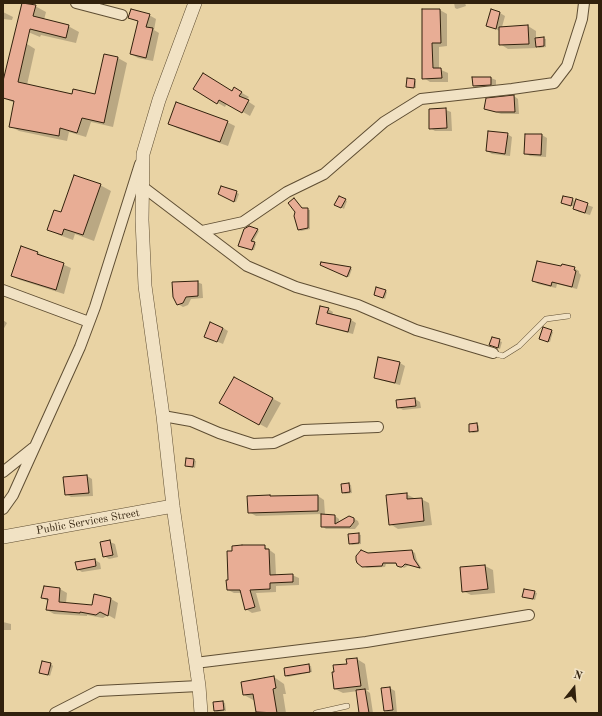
<!DOCTYPE html>
<html>
<head>
<meta charset="utf-8">
<style>
	body { margin:0 }
	#map { position:relative; width:602px; height:716px; overflow:hidden; background:#e9d3a4; font-family:"Old Standard TT",serif }
	canvas { display:block }
	.frame { position:absolute; inset:0; border:4px solid #31210d; pointer-events:none }
	.north { position:absolute; left:554px; top:668px; width:40px; height:40px; -webkit-text-stroke:3px #f1e2c4; paint-order:stroke; rotate:17deg; font-size:11px; font-weight:700; line-height:16px; text-align:center; color:#31210d }
	.north::after { content:''; display:block; margin:auto; width:14px; height:18px; background:#31210d; clip-path:polygon(50% 0,100% 100%,50% 72%,0 100%) }
</style>
</head>
<body>
<div id="map">
<canvas width="602" height="716"></canvas>
<div class="frame"></div>
<div class="north">N</div>
</div>
<script>
const ctx = document.querySelector('canvas').getContext('2d');
ctx.lineJoin = 'round';
function fill(path, color) {
  ctx.fillStyle = color;
  ctx.fill(path, 'evenodd');
}
function poly(rows) {
  const path = new Path2D();
  for (const r of rows) {
    path.moveTo(r[0], r[1]);
    for (let i = 2; i < r.length; i += 2) path.lineTo(r[i], r[i + 1]);
  }
  return path;
}
function strokePath(path, color, width, dash) {
  ctx.strokeStyle = color;
  ctx.lineWidth = width;
  ctx.lineCap = dash ? 'butt' : 'round';
  ctx.setLineDash(dash || []);
  ctx.stroke(path);
}
function label(font, color, halo, rows, align = 'center') {
  ctx.font = font + ' "Old Standard TT",serif';
  ctx.lineWidth = 3;
  ctx.setLineDash([]);
  ctx.textBaseline = 'middle';
  ctx.strokeStyle = halo;
  ctx.fillStyle = color;
  for (const [text, x, y, turn = 0] of rows) {
    ctx.save();
    ctx.translate(x, y);
    ctx.rotate((+turn || 0) * Math.PI / 180);
    ctx.textAlign = isNaN(turn) ? turn : align;
    if (halo) ctx.strokeText(text, 0, 0);
    ctx.fillText(text, 0, 0);
    ctx.restore();
  }
}
fill(poly([
	[23,3,35,6,46,12,44,20,68,26,79,32,76,43,41,35,40,37,28,32,17,26],
	[454,3,465,3,466,6,457,9,455,8],
	[423,10,440,10,447,14,447,46,439,47,439,69,448,73,448,82,430,82,424,78],
	[3,12,13,17,12,20,3,19],
	[500,13,505,16,502,27,528,26,536,31,536,39,543,38,546,39,546,47,539,48,537,46,537,48,508,49,500,44,500,31,487,26],
	[149,15,156,19,154,30,159,33,153,61,138,58,131,54,139,22,130,18],
	[27,44,35,49,27,85,72,95,96,95,105,56,118,58,127,63,113,127,91,122,86,137,69,132,67,141,19,131,10,126,15,103,3,98,3,86],
	[491,78,496,80,496,87,479,88,474,86],
	[414,80,416,81,416,88,407,87],
	[194,89,232,92,235,89,249,97,246,100,255,106,250,116,227,103,225,107],
	[514,96,518,99,519,114,501,114,485,108],
	[446,110,451,112,452,131,435,131,430,128],
	[227,122,235,126,228,146,177,128,169,123],
	[507,134,512,137,510,156,492,154,487,151],
	[526,135,542,135,547,138,546,157,530,156,525,153],
	[100,185,111,191,94,241,75,234,73,240,59,235,48,229,62,213],
	[236,192,239,194,236,202,220,194],
	[339,197,347,201,344,209,336,204],
	[564,197,593,207,590,215,579,212,574,209,575,207,565,204],
	[294,199,303,209,310,210,310,229,301,231,299,230],
	[257,230,259,231,253,242,256,244,254,250,241,247],
	[38,253,71,268,64,294,20,280,12,276],
	[324,266,350,268,352,269,349,277],
	[562,268,574,268,579,271,579,273,581,275,577,289,557,284,556,288,538,284,533,281],
	[197,282,202,284,203,298,191,299,188,305,183,307,178,304],
	[385,290,387,292,385,299,375,295],
	[328,309,333,312,332,315,351,320,356,323,353,334,322,326,317,323],
	[3,320,7,323,3,330],
	[223,328,228,331,223,344,206,337],
	[551,331,553,332,550,342,543,340],
	[492,338,502,342,500,349,493,346],
	[379,358,400,363,405,366,400,385,380,380,375,377],
	[234,378,281,403,267,428,228,407],
	[415,399,420,402,421,408,403,410,398,407],
	[477,424,479,426,479,432,473,433,470,431],
	[194,460,196,461,195,468,186,466],
	[87,476,92,479,93,496,71,497,66,494],
	[349,484,351,485,352,493,345,494,343,492],
	[406,494,414,498,414,499,421,499,429,503,432,525,398,529,390,524],
	[318,496,324,500,325,515,335,516,339,519,339,523,353,518,358,521,359,524,355,529,326,529,322,526,322,514,256,516,249,512],
	[358,534,361,535,361,544,352,545,350,543],
	[110,542,115,544,118,557,109,559,104,556],
	[264,546,275,554,276,575,292,575,299,578,299,585,276,586,276,592,256,593,261,611,252,613,246,609,242,593,234,593,228,590],
	[412,551,415,553,417,561,422,569,409,565,404,568,397,564,386,564,385,567,367,568,363,566,368,554],
	[95,560,100,563,101,569,82,572,77,569],
	[485,566,493,570,495,593,471,595,463,591],
	[44,588,60,589,67,593,66,603,93,606,111,599,118,603,115,619,108,615,103,618,87,615,87,616,54,614,47,610,48,601,42,598],
	[534,592,537,593,535,600,523,597],
	[3,622,11,624,11,630,3,630],
	[357,659,365,664,369,690,366,690,370,693,373,713,360,713,358,691,343,693,335,689,349,665],
	[51,664,53,666,50,676,40,672],
	[308,665,311,666,312,672,288,677,286,676],
	[274,677,284,684,286,694,283,694,286,713,257,713,255,701,244,695],
	[390,688,395,691,397,713,390,713,385,711],
	[223,702,225,703,226,711,217,712,215,711]
]), '#0003');
const building = poly([
	[22,3,36,5,33,16,69,25,66,38,30,29,18,82,72,94,73,89,95,94,104,54,118,57,104,123,82,118,77,133,60,128,59,136,9,127,14,101,3,98,3,81,22,3],
	[131,9,150,14,146,27,153,28,146,58,130,54,138,21,128,18,131,9],
	[422,9,440,9,441,43,432,43,433,68,441,68,442,78,422,79,422,9],
	[491,9,500,12,496,29,486,26,491,9],
	[528,25,529,44,499,45,499,27,528,25],
	[544,37,544,46,536,47,535,38,544,37],
	[203,73,232,91,234,87,242,92,239,96,249,100,242,113,219,100,217,104,193,89,203,73],
	[472,77,491,77,491,85,473,86,472,77],
	[407,78,415,79,414,88,406,87,407,78],
	[514,95,515,112,496,112,484,109,486,98,514,95],
	[176,102,228,121,220,142,168,124,176,102],
	[446,108,447,128,429,129,429,109,446,108],
	[488,131,508,133,505,154,486,151,488,131],
	[525,134,542,134,541,155,524,154,525,134],
	[74,175,101,184,83,235,64,229,62,235,47,230,54,210,61,212,74,175],
	[221,186,237,191,234,202,218,194,221,186],
	[339,196,346,199,341,208,334,205,339,196],
	[563,196,573,198,571,206,561,203,563,196],
	[294,198,302,208,308,208,308,228,298,230,294,216,295,212,288,203,294,198],
	[576,199,588,203,585,213,573,209,576,199],
	[249,226,258,229,251,241,255,242,252,250,238,246,244,229,249,226],
	[21,246,38,252,37,254,64,263,56,290,11,276,21,246],
	[537,261,561,266,562,264,575,267,574,270,576,271,572,287,552,282,551,286,532,281,537,261],
	[321,262,351,267,347,277,320,265,321,262],
	[198,281,198,296,186,297,183,303,177,305,173,297,172,282,198,281],
	[376,287,386,290,383,298,374,295,376,287],
	[320,306,329,308,327,313,351,319,348,332,316,324,320,306],
	[210,322,223,328,217,342,204,337,210,322],
	[543,327,552,330,548,342,539,339,543,327],
	[492,337,500,339,498,348,489,345,492,337],
	[378,357,400,362,395,383,374,378,378,357],
	[234,377,273,398,259,425,219,403,234,377],
	[415,398,416,406,397,408,396,400,415,398],
	[477,423,478,431,469,432,469,424,477,423],
	[186,458,194,459,193,467,185,466,186,458],
	[87,475,89,493,65,495,63,477,87,475],
	[349,483,350,492,342,493,341,484,349,483],
	[407,493,407,499,422,498,424,521,389,525,386,495,407,493],
	[270,495,270,496,318,495,318,511,248,513,247,496,270,495],
	[321,514,335,515,335,524,349,516,354,518,354,522,350,527,321,527,321,514],
	[359,533,359,543,349,544,348,534,359,533],
	[110,540,113,555,103,557,100,542,110,540],
	[242,545,265,545,265,549,269,549,270,575,293,574,293,582,270,583,270,589,250,590,255,607,245,610,240,590,227,590,226,580,228,580,227,551,232,551,232,546,242,545],
	[361,550,368,553,412,550,414,559,420,568,405,564,402,567,400,567,397,566,396,563,383,563,382,566,362,567,357,563,356,560,356,556,361,550],
	[95,559,96,566,77,570,75,562,95,559],
	[485,565,488,589,462,592,460,567,485,565],
	[44,586,60,588,59,602,92,605,94,594,111,598,108,616,100,612,96,615,80,612,80,613,46,610,48,599,41,598,44,586],
	[524,589,535,591,533,599,522,597,524,589],
	[357,658,361,686,334,689,332,672,334,672,333,665,347,664,346,659,357,658],
	[42,661,51,663,48,675,39,673,42,661],
	[309,664,310,672,285,676,284,668,309,664],
	[274,676,276,688,273,689,277,713,256,712,253,694,243,695,241,682,274,676],
	[390,687,393,710,384,711,381,688,390,687],
	[365,689,369,713,359,713,356,690,365,689],
	[223,701,224,710,214,711,213,702,223,701]
]);
fill(building, '#e8ad95');
strokePath(building, '#31210d', 1);
const service = poly([
	[493,353,503,356,519,346,546,319,568,316],
	[316,713,347,706]
]);
const minor = poly([
	[76,3,122,15],
	[143,187,247,266,296,287,358,305,416,330,493,353],
	[202,231,243,222,287,192,324,174,384,122,421,99,512,89,554,83,567,66,582,19,584,3],
	[3,290,89,322],
	[163,416,191,421,219,433,253,444,274,443,303,430,378,427],
	[3,472,33,448],
	[3,509,13,495,80,347,95,307,140,164],
	[195,663,366,642,529,615],
	[55,713,98,691,199,686]
]);
const tertiary = poly([
	[195,3,159,100,143,154,142,220,145,286,163,416,173,506,199,686,201,713],
	[3,537,173,506]
]);
strokePath(service, '#5f4e33', 6);
strokePath(minor, '#5f4e33', 12);
strokePath(tertiary, '#5f4e33', 14);
strokePath(service, '#f1e2c4', 5);
strokePath(minor, '#f1e2c4', 10);
strokePath(tertiary, '#f1e2c4', 13);
label('11px', '#31210d', '#f1e2c4', [
	["Public Services Street",88,522,-10]
]);
</script>
</body>
</html>
